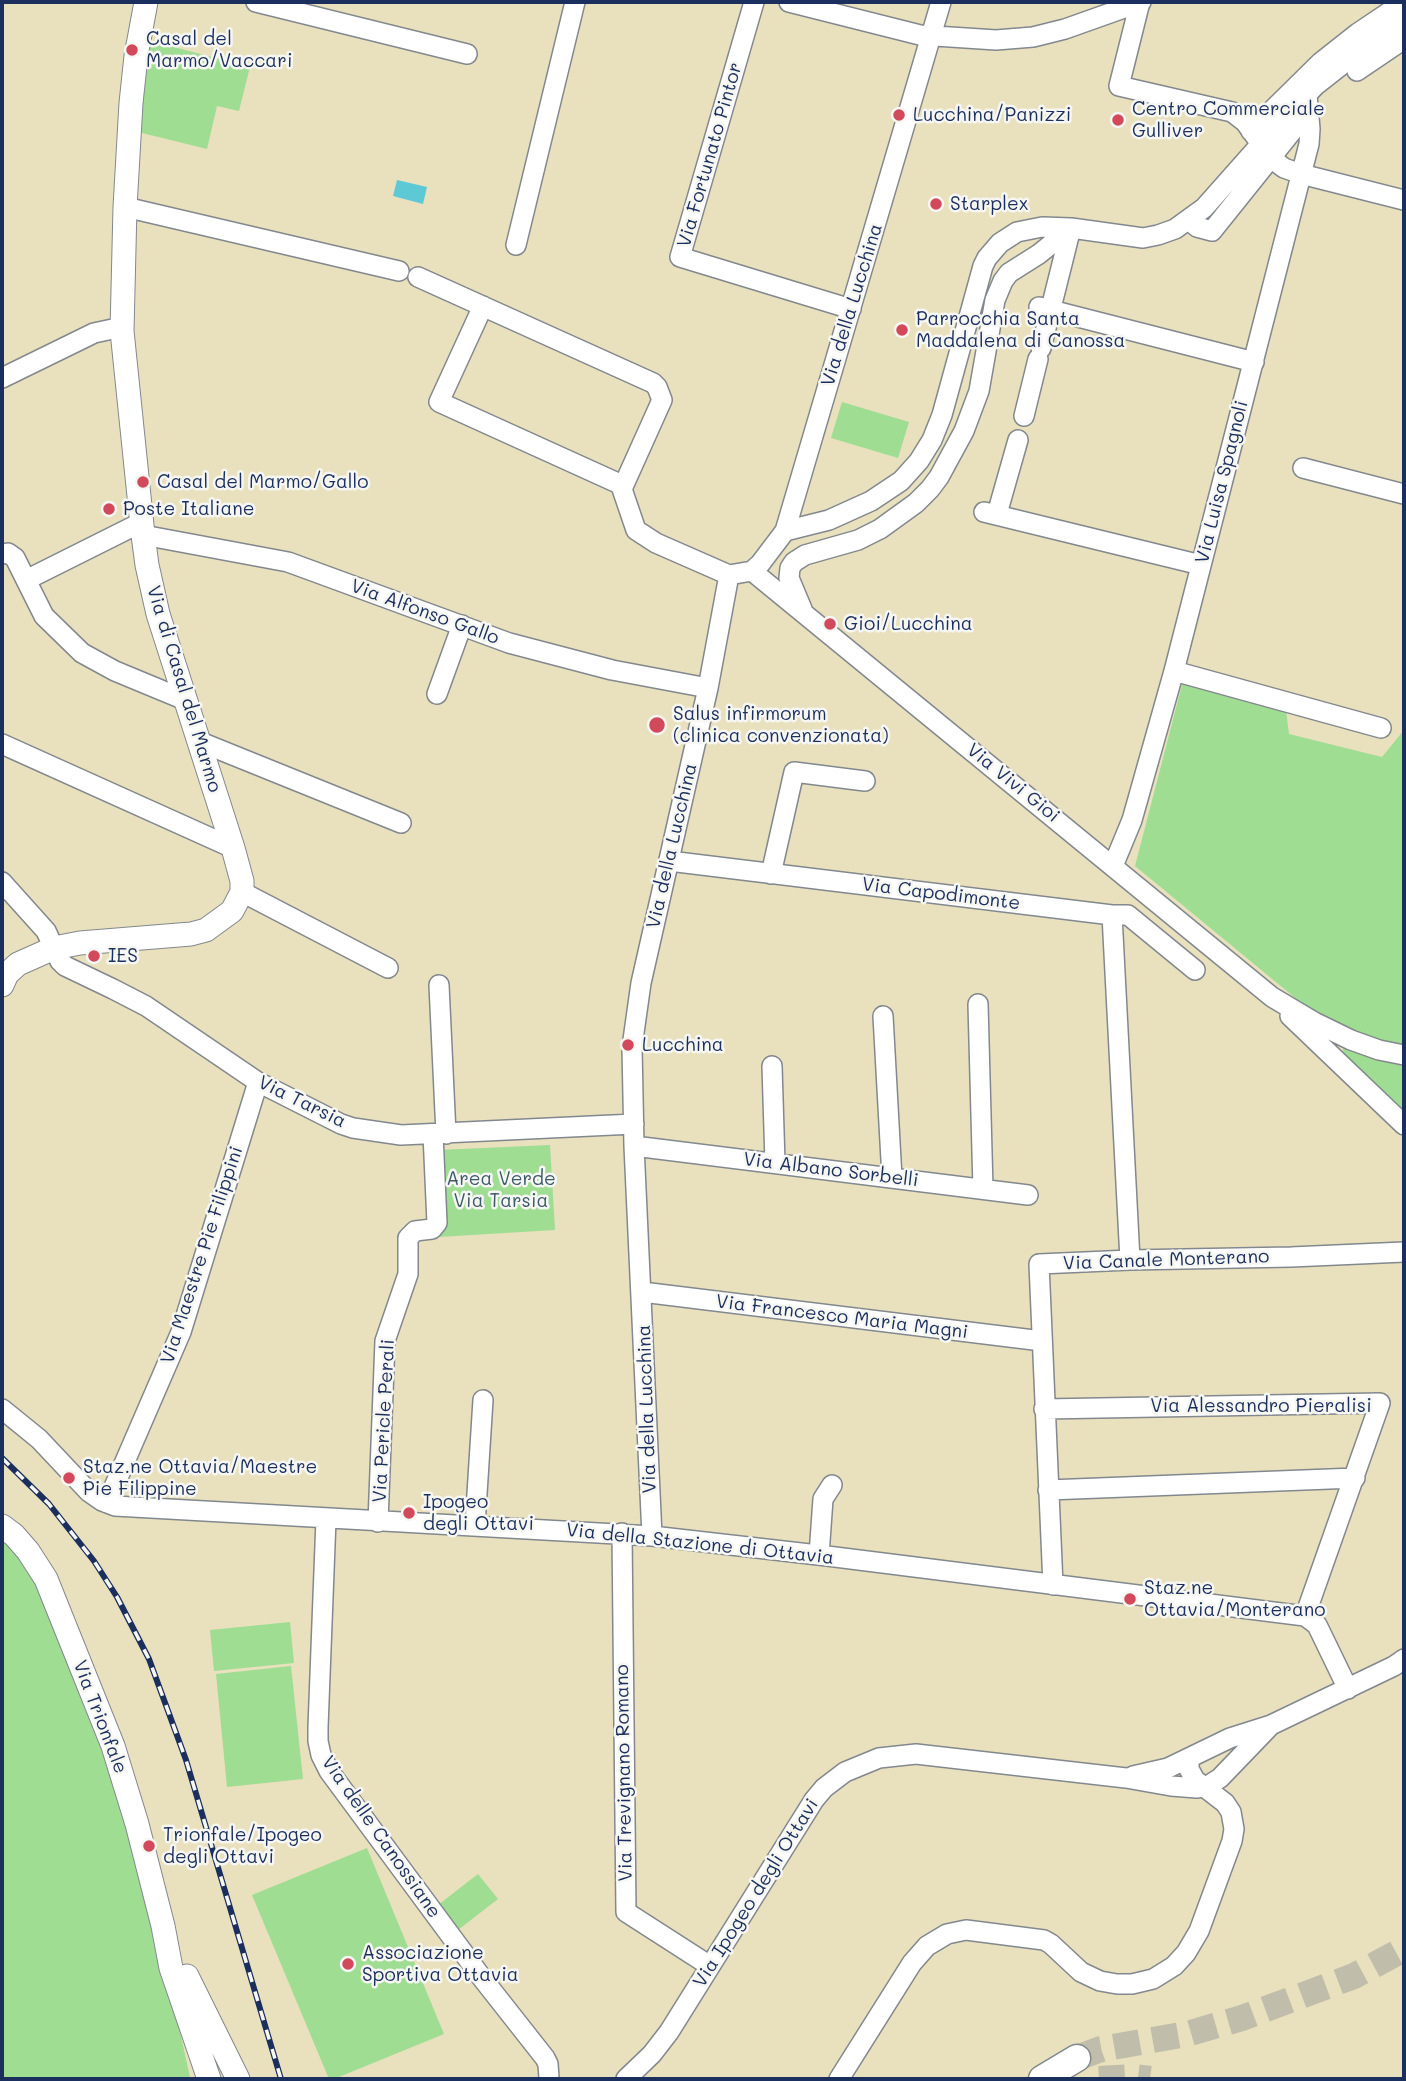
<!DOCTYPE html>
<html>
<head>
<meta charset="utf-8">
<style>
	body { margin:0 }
	#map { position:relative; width:1406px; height:2081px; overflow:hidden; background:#e9e0bd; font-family:Mali,sans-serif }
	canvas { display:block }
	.frame { position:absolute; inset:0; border:4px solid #1b2f5e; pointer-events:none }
</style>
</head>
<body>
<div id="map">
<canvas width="1406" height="2081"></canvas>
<div class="frame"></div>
</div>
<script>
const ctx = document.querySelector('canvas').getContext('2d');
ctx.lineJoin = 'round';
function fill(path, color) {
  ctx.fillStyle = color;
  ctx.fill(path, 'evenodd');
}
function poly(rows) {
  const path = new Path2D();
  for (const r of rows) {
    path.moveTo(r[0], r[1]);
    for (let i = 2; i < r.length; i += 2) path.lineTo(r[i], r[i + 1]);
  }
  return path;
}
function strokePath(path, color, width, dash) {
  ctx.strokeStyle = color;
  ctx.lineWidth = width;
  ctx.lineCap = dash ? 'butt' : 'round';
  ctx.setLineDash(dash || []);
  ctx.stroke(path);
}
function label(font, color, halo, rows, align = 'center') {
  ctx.font = font + ' Mali,sans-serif';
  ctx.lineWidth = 5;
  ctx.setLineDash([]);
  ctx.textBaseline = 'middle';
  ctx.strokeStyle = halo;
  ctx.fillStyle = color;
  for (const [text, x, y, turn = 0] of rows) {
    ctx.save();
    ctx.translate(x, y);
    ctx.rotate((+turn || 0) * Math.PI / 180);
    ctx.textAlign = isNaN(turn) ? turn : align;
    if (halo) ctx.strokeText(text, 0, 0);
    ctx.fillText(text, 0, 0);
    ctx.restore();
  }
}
fill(poly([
	[147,40,250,67,239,111,217,106,207,149,138,132],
	[842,402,909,422,898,458,831,438],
	[1183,681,1286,710,1289,734,1382,757,1404,730,1404,1048,1380,1044,1311,1011,1135,866],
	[1344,1046,1376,1060,1404,1066,1404,1118,1341,1057],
	[550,1145,555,1230,439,1237,438,1150],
	[2,1538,28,1564,125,1811,170,1987,190,2077,185,2079,2,2079],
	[290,1622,294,1663,214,1671,210,1630],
	[291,1666,303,1779,227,1787,216,1674],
	[367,1848,444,2034,334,2079,329,2079,252,1895],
	[478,1874,498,1899,458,1930,438,1905]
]), '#9fdd92');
fill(poly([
	[397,180,427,187,423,204,393,196]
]), '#5dc9d5');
strokePath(poly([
	[1077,2058,1101,2049,1187,2034,1242,2018,1354,1976,1404,1949],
	[1099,2079,1135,2077,1150,2079]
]), '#c0bdaa', 26, [26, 13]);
const minor = poly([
	[256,2,467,54],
	[754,2,680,257,851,309],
	[789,2,920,35,996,40,1033,37,1065,29,1141,2],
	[1140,2,1119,86,1232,112,1245,122,1271,158,1284,168,1301,174,1404,200],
	[1357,71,1404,39],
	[1251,131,1320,63,1358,33,1404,2],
	[125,207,399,271],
	[1189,220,1197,227,1212,231,1309,110],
	[516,245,575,2],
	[418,277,653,383,657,387,662,400,622,489,636,530,656,543,729,575,752,571,760,564,785,531,941,2],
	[483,306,439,402,622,485],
	[1039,307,1254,362],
	[1041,348,1071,228],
	[2,378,94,333,122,327],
	[1024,416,1038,359],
	[1303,468,1404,494],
	[984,512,1201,565],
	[997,514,1018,440],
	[785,531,829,520,871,501,901,481,919,461,932,440,942,415,983,266,987,258,1000,243,1017,232,1042,227,1071,228,1143,238,1158,235,1175,229,1204,208,1282,120,1316,85,1358,52,1404,22],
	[143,535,288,562,509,643,612,670,708,688],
	[2,554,8,553,15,558,44,616,82,653,115,671,185,700],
	[752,571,1272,997,1314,1022,1351,1040,1379,1050,1404,1055],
	[26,580,142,522],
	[802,609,789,578,790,568,794,562,805,555,858,540,880,529,916,503,930,489,939,477,964,431,979,391,995,300,1003,281,1009,273,1039,254,1071,228],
	[1174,671,1381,728],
	[437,694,462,625],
	[198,741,401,823],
	[2,744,233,848],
	[669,861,1112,915,1128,915,1195,970],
	[1113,866,1132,820,1174,671,1309,144,1310,129,1307,94],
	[771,874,794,772,865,781],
	[2,882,46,931,60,961,65,966,113,989,146,1006,258,1082,341,1124,353,1128,401,1135,634,1124],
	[242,892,388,968],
	[1112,915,1130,1260],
	[439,985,446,1134],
	[978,1004,983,1189],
	[883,1016,892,1178],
	[1290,1016,1404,1125],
	[772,1066,775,1163],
	[634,1146,1028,1195],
	[642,1292,1042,1341],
	[2,1409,39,1439,89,1492,102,1501,115,1506,652,1536,827,1556,1305,1616,1317,1625,1348,1689],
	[1044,1409,1380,1403,1305,1616],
	[1048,1490,1355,1478],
	[107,1503,181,1332,258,1082],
	[326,1519,318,1727,318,1741,321,1755,329,1771,482,1978,545,2058,548,2064,549,2078],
	[378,1522,385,1341,408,1274,408,1238,415,1231,432,1229,437,1223,433,1134],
	[475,1525,483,1400],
	[622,1533,626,1912,710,1966],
	[652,1536,634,1146,632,1047,641,983,708,688,729,575],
	[819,1555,823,1499,832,1485],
	[1053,1585,1039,1264,1130,1260,1291,1257,1404,1252],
	[1133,1776,1168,1768,1230,1738,1271,1725,1394,1666,1404,1659],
	[626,2079,652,2054,669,2032,814,1800,824,1788,845,1772,879,1758,916,1754,1126,1778,1171,1786,1197,1788,1209,1785,1220,1778,1271,1725],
	[839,2079,912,1963,927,1946,947,1934,966,1930,1044,1940,1051,1944,1081,1972,1100,1981,1117,1984,1132,1984,1153,1979,1174,1966,1186,1953,1199,1931,1232,1841,1234,1829,1231,1812,1225,1803,1195,1780,1189,1769,1189,1758]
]);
const major = poly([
	[2,985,7,974,18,964,54,948,80,943,191,934,206,930,232,911,242,892,242,881,233,848,158,614,147,565,143,535,122,331,125,207,131,103,136,56,146,2],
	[2,1526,14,1535,28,1551,46,1579,113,1746,137,1824,163,1926,171,1968,209,2079],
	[187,1976,238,2079]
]);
const highway = poly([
	[1042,2079,1077,2058]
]);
strokePath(minor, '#82888e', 22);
strokePath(major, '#82888e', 25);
strokePath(highway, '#82888e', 29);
strokePath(minor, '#fff', 19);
strokePath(major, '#fff', 23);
strokePath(highway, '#fff', 26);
const rail = poly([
	[2,1458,49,1504,94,1561,117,1597,149,1659,186,1760,281,2079]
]);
strokePath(rail, '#1b2f5e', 6);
strokePath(rail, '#f6f6f2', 3.5, [10]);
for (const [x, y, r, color] of [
	[132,50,7,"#d1495b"],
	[899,115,7,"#d1495b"],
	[1118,120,7,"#d1495b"],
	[936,204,7,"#d1495b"],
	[902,330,7,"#d1495b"],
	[143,482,7,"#d1495b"],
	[109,509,7,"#d1495b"],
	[830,624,7,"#d1495b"],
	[657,725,9,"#d1495b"],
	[94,956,7,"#d1495b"],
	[628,1045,7,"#d1495b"],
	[69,1478,7,"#d1495b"],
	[409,1513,7,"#d1495b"],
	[1130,1599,7,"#d1495b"],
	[149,1846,7,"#d1495b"],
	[348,1964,7,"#d1495b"]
]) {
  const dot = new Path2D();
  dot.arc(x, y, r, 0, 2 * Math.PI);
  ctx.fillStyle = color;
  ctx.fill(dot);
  strokePath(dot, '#f6f6f2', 2.5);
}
label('19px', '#1b2f5e', '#f6f6f2', [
	["Casal del",146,39],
	["Marmo/Vaccari",146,61],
	["Centro Commerciale",1132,109],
	["Gulliver",1132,131],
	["Lucchina/Panizzi",913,115],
	["Starplex",950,204],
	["Parrocchia Santa",916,319],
	["Maddalena di Canossa",916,341],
	["Casal del Marmo/Gallo",157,482],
	["Poste Italiane",123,509],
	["Gioi/Lucchina",844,624],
	["Salus infirmorum",673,714],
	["(clinica convenzionata)",673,736],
	["IES",108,956],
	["Lucchina",642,1045],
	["Staz.ne Ottavia/Maestre",83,1467],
	["Pie Filippine",83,1489],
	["Ipogeo",423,1502],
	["degli Ottavi",423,1524],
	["Staz.ne",1144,1588],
	["Ottavia/Monterano",1144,1610],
	["Trionfale/Ipogeo",163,1835],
	["degli Ottavi",163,1857],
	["Associazione",362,1953],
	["Sportiva Ottavia",362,1975]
], 'left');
label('19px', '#1b2f5e', '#f6f6f2', [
	["Via Fortunato Pintor",710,155,-74],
	["Via della Lucchina",852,305,-73],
	["Via Luisa Spagnoli",1222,482,-76],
	["Via Alfonso Gallo",425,612,20],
	["Via di Casal del Marmo",184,689,73],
	["Via Vivi Gioi",1013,783,39],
	["Via della Lucchina",672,846,-77],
	["Via Capodimonte",941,894,7],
	["Via Tarsia",302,1102,26],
	["Via Albano Sorbelli",831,1170,7],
	["Via Maestre Pie Filippini",202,1255,-72],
	["Via Canale Monterano",1166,1260,-2],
	["Via Francesco Maria Magni",842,1317,7],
	["Via Alessandro Pieralisi",1261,1406],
	["Via della Lucchina",647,1409,-92],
	["Via Pericle Perali",384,1421,-87],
	["Via della Stazione di Ottavia",700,1544,6],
	["Via Trionfale",100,1717,69],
	["Via Trevignano Romano",624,1773,-91],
	["Via delle Canossiane",381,1837,55],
	["Via Ipogeo degli Ottavi",756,1893,-58]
]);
label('19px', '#3c5a6b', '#f6f6f2', [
	["Area Verde",501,1179],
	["Via Tarsia",501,1201]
]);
</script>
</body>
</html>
